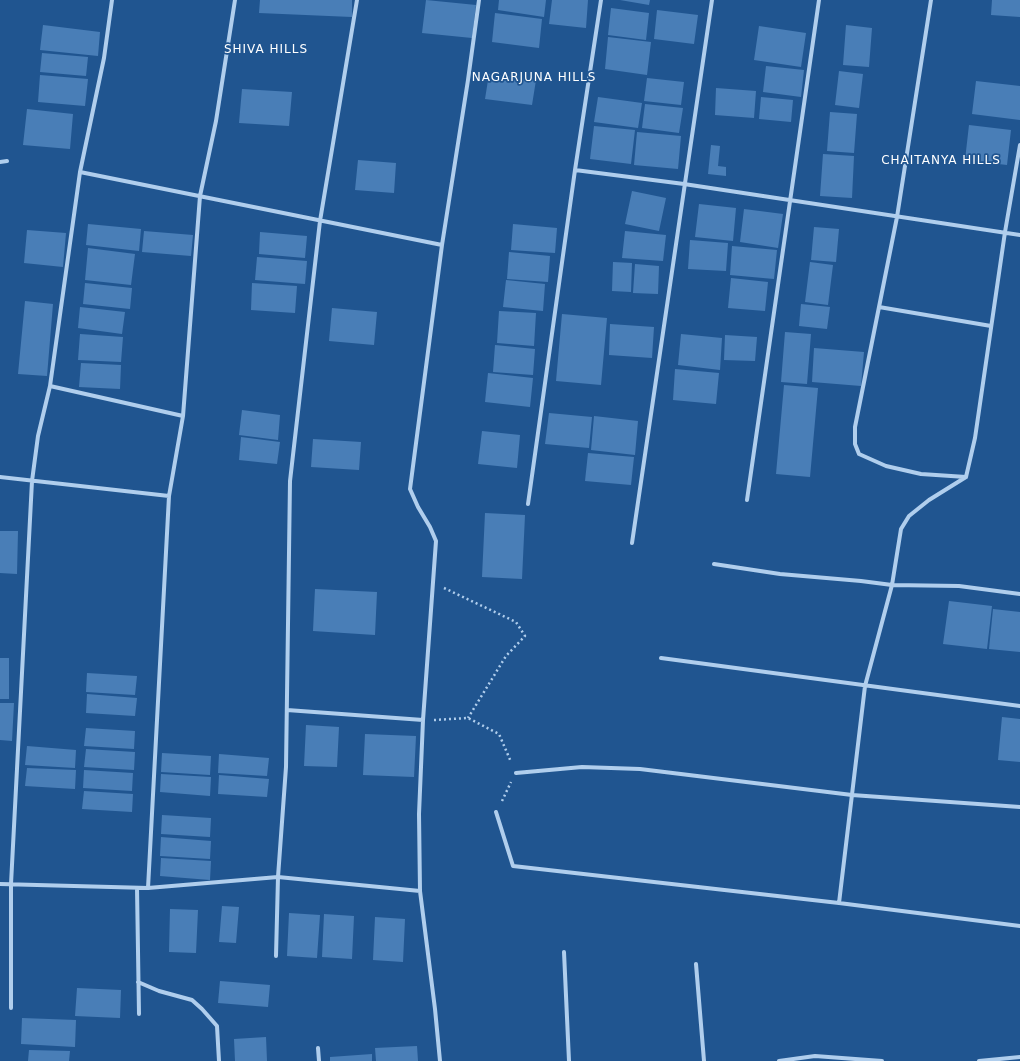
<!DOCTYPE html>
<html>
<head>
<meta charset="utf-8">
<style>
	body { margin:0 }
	canvas { display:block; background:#205590 }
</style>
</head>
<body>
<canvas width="1020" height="1061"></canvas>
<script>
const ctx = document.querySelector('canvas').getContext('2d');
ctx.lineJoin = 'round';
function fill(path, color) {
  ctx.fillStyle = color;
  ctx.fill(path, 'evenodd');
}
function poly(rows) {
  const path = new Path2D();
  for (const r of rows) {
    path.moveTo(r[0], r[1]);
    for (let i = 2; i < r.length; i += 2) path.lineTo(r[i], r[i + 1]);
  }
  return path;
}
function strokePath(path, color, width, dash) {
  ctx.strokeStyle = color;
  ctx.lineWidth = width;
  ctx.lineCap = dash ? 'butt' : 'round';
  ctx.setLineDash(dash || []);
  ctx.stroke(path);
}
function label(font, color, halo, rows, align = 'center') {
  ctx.font = font + ' "DejaVu Sans",sans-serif';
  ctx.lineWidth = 3.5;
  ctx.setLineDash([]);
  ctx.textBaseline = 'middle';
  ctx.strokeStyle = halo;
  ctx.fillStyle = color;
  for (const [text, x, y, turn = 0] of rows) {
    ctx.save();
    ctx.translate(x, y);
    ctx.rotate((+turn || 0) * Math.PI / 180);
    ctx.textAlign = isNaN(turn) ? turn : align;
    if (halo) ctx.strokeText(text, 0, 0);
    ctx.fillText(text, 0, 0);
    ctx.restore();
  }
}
fill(poly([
	[260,0,352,0,352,17,259,13],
	[426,0,476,5,472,38,422,33],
	[499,0,546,0,544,17,498,10],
	[552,0,588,0,586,28,549,24],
	[620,0,650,0,649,5],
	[992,0,1020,0,1020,17,991,15],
	[611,8,649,13,646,40,608,35],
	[657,10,698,15,694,44,654,39],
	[495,13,542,19,539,48,492,42],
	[43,25,100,32,98,56,40,50],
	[846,25,872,28,869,67,843,65],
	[759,26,806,33,801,67,754,60],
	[608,37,651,42,647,75,605,69],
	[42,53,88,57,86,76,40,72],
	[766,66,804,70,801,97,763,92],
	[839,71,863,74,859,108,835,105],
	[489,74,536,80,532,105,485,99],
	[40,75,88,79,85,106,38,102],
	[647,78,684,82,681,105,644,101],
	[976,81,1020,86,1020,120,972,114],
	[716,88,756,91,754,118,715,115],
	[242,89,292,92,289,126,239,123],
	[598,97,642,103,638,128,594,122],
	[761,97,793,100,791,122,759,119],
	[645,104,683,108,679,133,642,128],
	[27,109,73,114,70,149,23,145],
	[830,112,857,114,854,153,827,151],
	[969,125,1011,130,1007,165,965,160],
	[594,126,635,130,631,164,590,159],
	[637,132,681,136,678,169,634,165],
	[711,145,720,146,718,166,726,167,726,176,708,174],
	[823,154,854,156,852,198,820,196],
	[358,160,396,163,394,193,355,190],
	[632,191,666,198,659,231,625,224],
	[699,204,736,208,733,241,695,237],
	[744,209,783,214,778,248,740,242],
	[88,224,141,229,139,251,86,245],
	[513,224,557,228,555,253,511,250],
	[814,227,839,229,836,262,811,260],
	[27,230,66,233,63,267,24,263],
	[144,231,193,235,191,256,142,252],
	[625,231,666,235,663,261,622,258],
	[260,232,307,236,305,258,259,254],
	[690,240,728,243,726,271,688,269],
	[732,246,777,250,774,279,730,275],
	[88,248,135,254,131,285,85,280],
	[509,252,550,256,548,282,507,279],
	[257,257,307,261,305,284,255,280],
	[613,262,632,263,631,292,612,291],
	[810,262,833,265,828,305,805,302],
	[635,264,659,266,658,294,633,293],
	[731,278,768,282,765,311,728,308],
	[506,280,545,284,543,311,503,307],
	[85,283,132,288,130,309,83,304],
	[252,283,297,286,295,313,251,310],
	[25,301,53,304,47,376,18,374],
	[801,304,830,307,827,329,799,326],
	[80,307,125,312,122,334,78,328],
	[332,308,377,312,374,345,329,341],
	[499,311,536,313,534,346,497,343],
	[562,314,607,318,601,385,556,381],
	[610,324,654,327,652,358,609,355],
	[785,332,811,334,807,384,781,382],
	[80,334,123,337,121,362,78,360],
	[681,334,722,338,720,370,678,365],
	[725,335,757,337,755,361,724,360],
	[495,345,535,349,533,375,493,372],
	[814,348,864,352,861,386,812,382],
	[81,363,121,365,120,389,79,387],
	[675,369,719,373,716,404,673,400],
	[488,373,533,378,530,407,485,402],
	[784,385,818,388,810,477,776,474],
	[242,410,280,415,278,440,239,435],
	[549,413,592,417,589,448,545,444],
	[594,416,638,421,635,455,591,450],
	[482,431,520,435,517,468,478,464],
	[241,437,280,442,277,464,239,460],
	[313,439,361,442,359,470,311,467],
	[588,453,634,457,631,485,585,481],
	[485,513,525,515,522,579,482,577],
	[0,531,18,531,17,574,0,573],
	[315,589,377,592,375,635,313,631],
	[949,601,992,606,987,649,943,644],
	[993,609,1020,612,1020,652,989,649],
	[0,658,9,658,9,699,0,699],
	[87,673,137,676,135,695,86,692],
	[87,694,137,698,135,716,86,713],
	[0,703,14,703,12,741,0,740],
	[1002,717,1020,719,1020,762,998,760],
	[306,725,339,727,337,767,304,766],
	[86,728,135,731,134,749,84,746],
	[365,734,416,736,414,777,363,775],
	[27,746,76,750,75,768,25,765],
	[86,749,135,752,134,770,84,767],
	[162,753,211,756,210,775,161,772],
	[219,754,269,758,267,776,218,773],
	[27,768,76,770,75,789,25,786],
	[84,770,133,773,132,791,83,788],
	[161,774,211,777,210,796,160,792],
	[219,775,269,779,267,797,218,794],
	[84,791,133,794,132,812,82,809],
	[162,815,211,818,210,837,161,834],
	[161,837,211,841,210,859,160,856],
	[161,858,211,861,210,880,160,876],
	[222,906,239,907,236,943,219,942],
	[170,909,198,910,196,953,169,952],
	[289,913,320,915,317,958,287,956],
	[324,914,354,916,352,959,322,957],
	[375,917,405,919,403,962,373,960],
	[220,981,270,985,268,1007,218,1003],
	[77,988,121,990,120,1018,75,1016],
	[22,1018,76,1020,75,1047,21,1044],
	[266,1037,267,1061,235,1061,234,1039],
	[417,1046,418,1061,376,1061,375,1048],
	[29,1050,70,1051,69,1061,28,1061],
	[372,1054,372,1061,330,1061,330,1057]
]), '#497eb7');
strokePath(poly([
	[444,588,516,622,525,636,506,656,468,718],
	[434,720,468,718,499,734,511,762],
	[502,801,511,782]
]), '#b0ceed', 2.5, [2, 3]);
strokePath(poly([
	[112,0,104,58,80,172,50,386,183,416],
	[931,0,897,217,855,427,855,444,859,454,886,466,921,474,966,477],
	[0,162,7,161],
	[575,170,684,184,1020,235],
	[80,172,442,245],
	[879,307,991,326],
	[0,477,169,496],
	[747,500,819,0],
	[528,504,575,170,601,0],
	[632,543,712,0],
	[714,564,780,574,861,581,892,585,901,529,909,516,929,500,966,477,975,438,1005,232,1020,145],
	[661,658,1020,706],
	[287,710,423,720],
	[516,773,582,767,640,769,852,795,1020,807],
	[496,812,513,866,839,903,865,686,892,585,959,586,1020,594],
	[0,884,148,888,278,877,420,891],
	[137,888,139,1014],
	[148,888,169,496,183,416,200,196,216,121,235,0],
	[839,903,1020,926],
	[564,952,569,1061],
	[276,956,278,877,286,767,290,481,320,221,357,0],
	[696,964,704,1061],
	[138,982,159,991,192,1000,202,1009,217,1026,219,1061],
	[11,1008,11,884,32,481,38,436,50,386],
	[318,1048,319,1061],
	[440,1061,435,1009,420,891,419,814,423,720,436,541,430,527,418,507,410,489,442,245,468,80,479,0],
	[779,1061,815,1056,882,1061],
	[979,1061,1020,1057]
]), '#b0ceed', 4);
ctx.letterSpacing = '1px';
label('12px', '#fff', '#205590', [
	["SHIVA HILLS",266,50],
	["NAGARJUNA HILLS",534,78],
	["CHAITANYA HILLS",941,161]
]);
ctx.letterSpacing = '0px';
</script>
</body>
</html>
